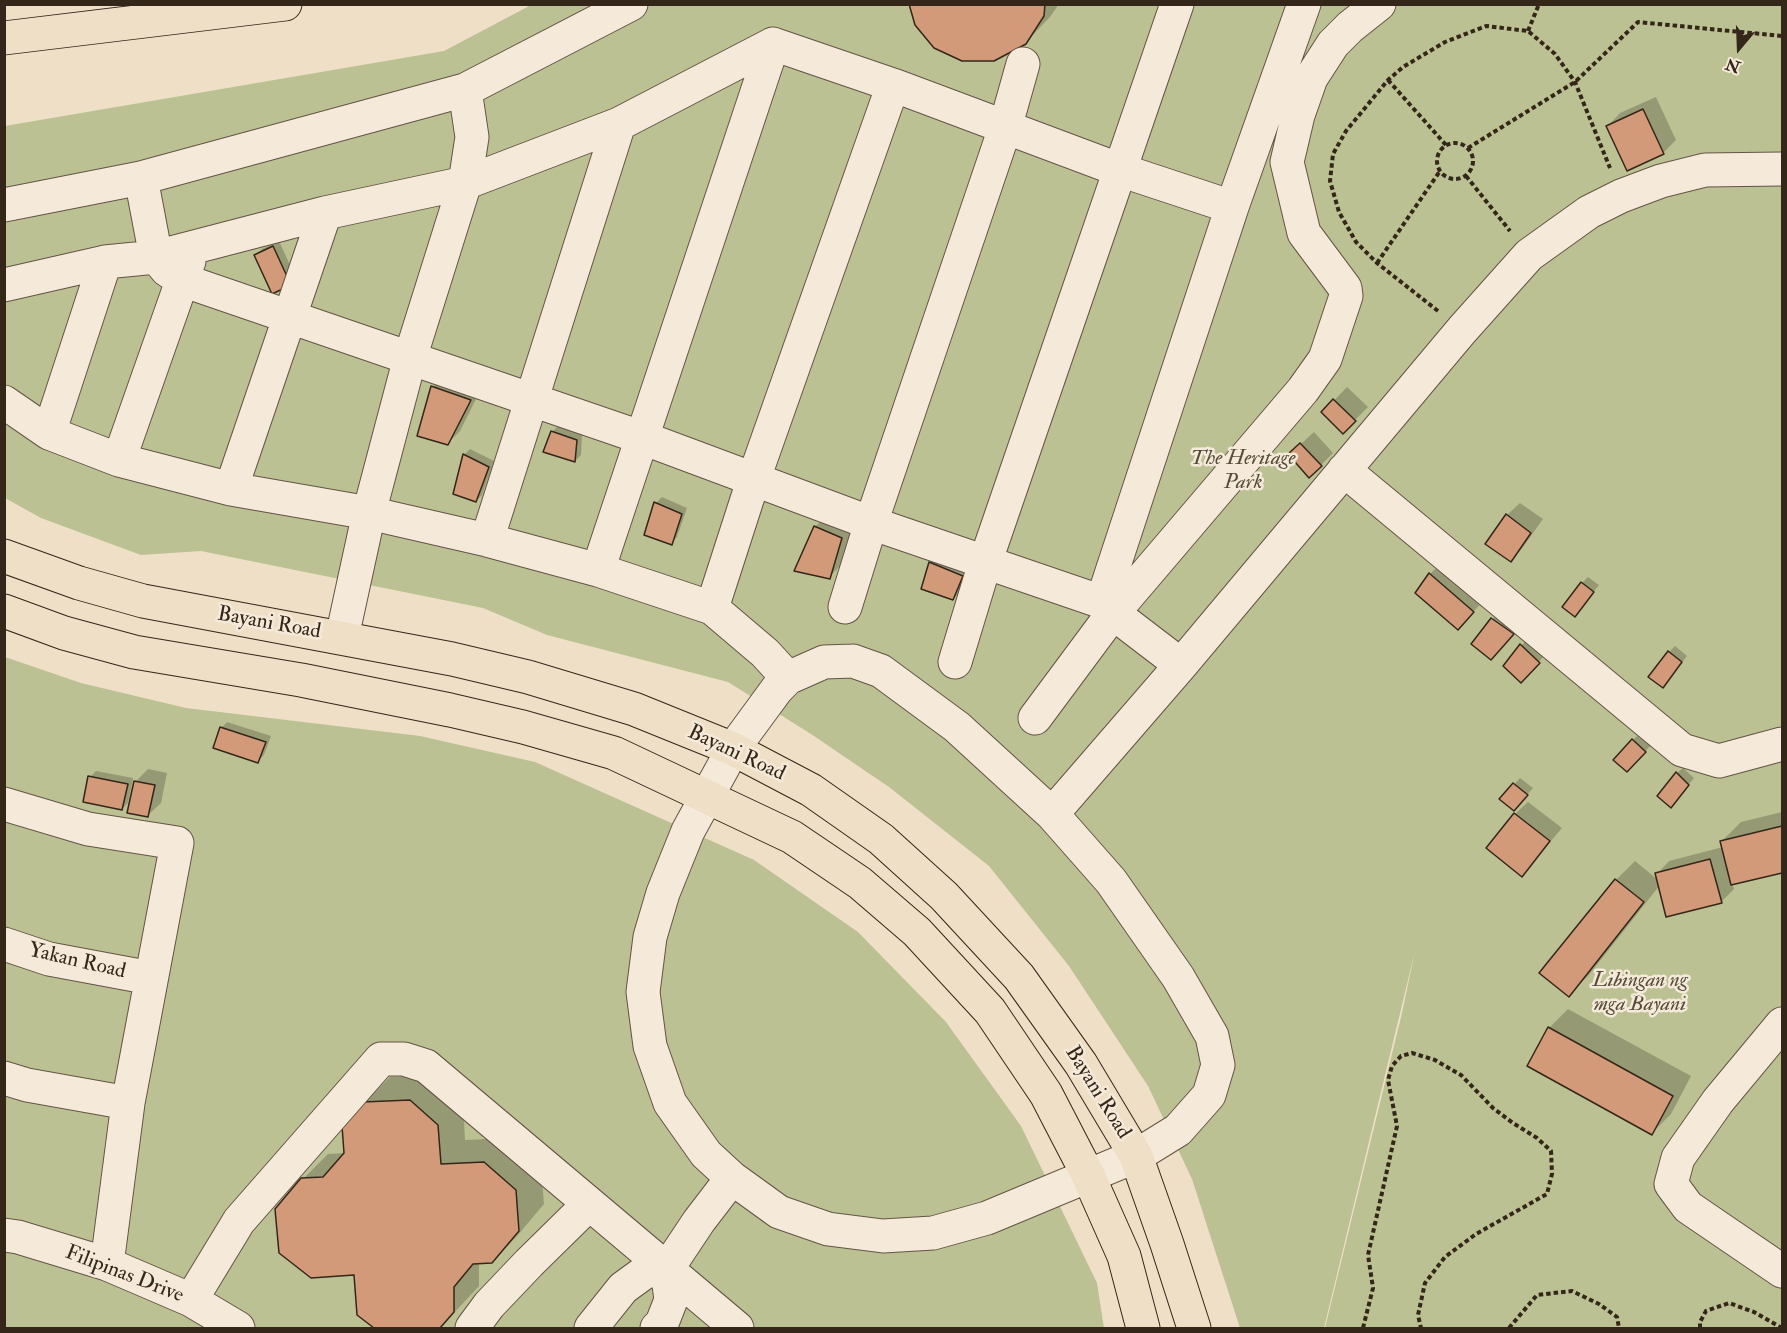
<!DOCTYPE html>
<html>
<head>
<meta charset="utf-8">
<style>
	body { margin:0 }
	#map { position:relative; width:1787px; height:1333px; overflow:hidden; background:#efdfc6; font-family:"IM FELL Double Pica",serif }
	canvas { display:block }
	.frame { position:absolute; inset:0; border:6px solid #35261a; pointer-events:none }
	.north { position:absolute; left:1709px; top:18px; width:60px; height:60px; -webkit-text-stroke:4px #f5eada; paint-order:stroke; rotate:199deg; font-size:16px; font-weight:700; line-height:24px; text-align:center; color:#35261a }
	.north::after { content:''; display:block; margin:auto; width:21px; height:27px; background:#35261a; clip-path:polygon(50% 0,100% 100%,50% 72%,0 100%) }
</style>
</head>
<body>
<div id="map">
<canvas width="1787" height="1333"></canvas>
<div class="frame"></div>
<div class="north">N</div>
</div>
<script>
const ctx = document.querySelector('canvas').getContext('2d');
ctx.lineJoin = 'round';
function fill(path, color) {
  ctx.fillStyle = color;
  ctx.fill(path, 'evenodd');
}
function poly(rows) {
  const path = new Path2D();
  for (const r of rows) {
    if (r.length === 3) {
      path.moveTo(r[0] + r[2], r[1]);
      path.arc(r[0], r[1], r[2], 0, 2 * Math.PI);
      continue;
    }
    path.moveTo(r[0], r[1]);
    for (let i = 2; i < r.length; i += 2) path.lineTo(r[i], r[i + 1]);
  }
  return path;
}
function strokePath(path, color, width, dash) {
  ctx.strokeStyle = color;
  ctx.lineWidth = width;
  ctx.lineCap = dash ? 'butt' : 'round';
  ctx.setLineDash(dash || []);
  ctx.stroke(path);
}
function label(font, color, halo, rows, align = 'center') {
  ctx.font = font + ' "IM FELL Double Pica",serif';
  ctx.lineWidth = 5;
  ctx.setLineDash([]);
  ctx.textBaseline = 'middle';
  ctx.strokeStyle = halo;
  ctx.fillStyle = color;
  for (const [text, x, y, turn = 0] of rows) {
    ctx.save();
    ctx.translate(x, y);
    ctx.rotate((+turn || 0) * Math.PI / 180);
    ctx.textAlign = isNaN(turn) ? turn : align;
    if (halo) ctx.strokeText(text, 0, 0);
    ctx.fillText(text, 0, 0);
    ctx.restore();
  }
}
fill(poly([
	[531,5,1782,5,1782,1328,1325,1328,1402,1013,1415,951,1324,1328,1240,1328,1192,1179,1148,1086,1069,966,989,866,889,787,811,734,728,682,547,635,483,608,201,551,141,555,41,518,5,498,5,126,444,51],
	[5,657,81,683,186,708,420,736,535,762,754,860,858,932,946,1022,1021,1126,1097,1283,1104,1328,5,1328]
]), '#bbc193');
fill(poly([
	[910,4,1059,4,1050,17,1025,43],
	[1656,97,1676,140,1663,153,1608,126,1620,113],
	[279,241,296,278,290,284,256,255,262,249],
	[446,374,482,387,460,431,447,444,433,387],
	[1347,387,1368,407,1343,432,1323,412],
	[559,425,582,435,581,455,575,461,545,451,553,431],
	[1314,432,1333,453,1321,465,1290,454],
	[470,449,494,461,482,495,476,501,464,455],
	[662,497,687,508,677,537,671,543,656,503],
	[1520,503,1543,519,1523,547,1511,560,1507,515],
	[828,514,854,525,842,564,829,577,815,527],
	[936,557,968,570,959,593,953,599,930,563],
	[1443,561,1486,598,1458,628,1430,574],
	[1588,577,1599,585,1575,615,1582,583],
	[1498,613,1519,627,1497,652,1473,643],
	[1527,639,1544,656,1527,675,1505,666],
	[1675,646,1687,656,1668,680,1669,652],
	[227,722,271,736,264,755,258,761,221,728],
	[1639,734,1651,745,1633,765,1633,740],
	[1683,768,1694,778,1671,806,1677,773],
	[148,769,167,773,161,803,148,815,135,782],
	[96,771,133,778,128,803,122,809,90,777],
	[1520,778,1533,788,1520,803,1501,799],
	[1528,802,1562,828,1522,875,1515,814],
	[1782,812,1782,871,1732,883,1734,889,1721,902,1660,885,1588,976,1568,995,1616,880,1635,861,1658,880,1657,874,1669,861,1723,847,1722,841,1741,822],
	[1568,1009,1691,1076,1671,1114,1652,1133,1549,1028],
	[435,1075,463,1100,465,1140,509,1138,541,1165,544,1204,517,1236,492,1262,479,1262,479,1286,440,1328,376,1328,359,1314,355,1274,303,1179,328,1154,345,1153,364,1103,390,1077]
]), '#0003');
const building = poly([
	[909,4,1045,4,1044,16,1026,44,994,61,962,61,934,48,915,25,909,4],
	[1643,109,1664,154,1627,171,1606,126,1643,109],
	[273,246,291,285,272,294,254,255,273,246],
	[431,386,471,400,448,445,417,436,431,386],
	[1333,399,1356,421,1343,434,1321,412,1333,399],
	[551,431,577,440,575,462,543,452,551,431],
	[1300,443,1322,466,1309,478,1288,454,1300,443],
	[463,454,489,467,476,502,453,494,463,454],
	[654,502,682,514,672,545,644,535,654,502],
	[1506,514,1531,533,1511,562,1485,544,1506,514],
	[814,526,842,538,830,579,794,571,814,526],
	[929,562,963,576,953,600,921,589,929,562],
	[1429,573,1474,612,1458,630,1415,593,1429,573],
	[1581,582,1594,592,1575,617,1562,607,1581,582],
	[1491,618,1514,634,1491,660,1471,644,1491,618],
	[1520,644,1540,663,1521,683,1503,666,1520,644],
	[1668,651,1682,662,1663,688,1648,677,1668,651],
	[220,727,266,742,258,763,213,748,220,727],
	[1632,739,1646,752,1627,772,1613,760,1632,739],
	[1676,772,1689,785,1671,808,1657,796,1676,772],
	[88,776,128,784,122,810,83,802,88,776],
	[134,781,155,785,148,817,127,813,134,781],
	[1513,783,1528,795,1514,811,1499,799,1513,783],
	[1514,813,1550,841,1522,877,1486,848,1514,813],
	[1782,826,1782,873,1731,885,1720,841,1782,826],
	[1710,859,1722,903,1666,917,1655,873,1710,859],
	[1615,879,1644,902,1569,997,1539,973,1615,879],
	[1548,1027,1673,1096,1652,1135,1527,1066,1548,1027],
	[410,1100,438,1125,441,1164,484,1162,516,1190,519,1231,492,1263,473,1264,454,1287,454,1312,440,1328,374,1328,357,1315,354,1275,311,1278,279,1253,275,1209,301,1178,323,1177,344,1153,342,1126,363,1102,410,1100]
]);
fill(building, '#d39a7a');
strokePath(building, '#35261a', 1.5);
const minor = poly([
	[141,178,156,257,167,270,182,280,643,438,871,523,1102,602,1113,613,1181,665],
	[4,205,141,178,465,90,631,4],
	[4,285,105,262,156,257,325,213,465,183,619,124,773,44,893,85,1120,170,1232,207],
	[4,402,49,433,119,460,231,489,369,513,487,540,598,570,712,608,765,653,788,678],
	[49,433,105,262],
	[119,460,189,261],
	[1344,470,1682,750,1719,761,1782,744],
	[231,489,325,213],
	[487,540,619,124],
	[598,570,773,44],
	[1102,602,1232,207,1304,4],
	[845,607,871,523,1005,128,1023,64],
	[712,608,753,481,893,85],
	[342,637,369,513,410,358,465,183,472,137,465,90],
	[853,661,881,671,957,727,1052,814,1111,881,1178,977,1212,1036,1218,1065,1209,1095,1178,1130,1136,1156,987,1218,933,1233,883,1236,828,1229,779,1212,732,1178,706,1154,670,1103,650,1046,643,992,650,937,663,893,688,831,733,749,777,689,788,678,824,662,853,661],
	[955,662,985,563,1177,4],
	[1035,718,1113,613,1303,390,1325,359,1346,296,1345,288,1304,233,1287,162,1298,115,1311,78,1333,44,1350,27,1379,4],
	[4,804,88,829,177,843,128,1103,107,1264],
	[1052,814,1181,665,1462,330,1529,255,1589,212,1621,196,1661,181,1705,170,1782,169],
	[4,944,49,959,151,978],
	[1782,1024,1718,1101,1678,1158,1671,1184,1688,1207,1782,1271],
	[4,1078,27,1085,128,1103],
	[4,1235,18,1237,107,1264,191,1300,238,1328],
	[191,1300,239,1221,381,1059,404,1059,426,1066,737,1328],
	[472,1328,489,1305,529,1263,589,1204],
	[591,1328,623,1288,645,1272,667,1269],
	[657,1328,662,1323,671,1300,667,1269,699,1221,732,1178]
]);
const major = poly([
	[4,38,285,4],
	[4,556,79,583,143,601,452,659,528,677,634,709,733,749,811,790,881,839,944,896,1019,977,1081,1064,1136,1156,1167,1244,1194,1328],
	[4,611,64,633,134,652,301,680,450,710,523,727,614,753,792,837,860,883,917,932,990,1011,1046,1094,1088,1175,1124,1256,1143,1328]
]);
strokePath(minor, '#645445', 35);
strokePath(major, '#35261a', 35);
strokePath(poly([
	[1528,31,1539,4],
	[1388,80,1446,145],
	[1455,161,18],
	[1468,148,1575,82,1638,22,1782,36],
	[1466,176,1510,231],
	[1377,263,1440,171],
	[1438,311,1377,263,1356,242,1339,212,1330,181,1333,154,1346,131,1388,80,1403,67,1445,42,1486,26,1528,31,1555,54,1575,82,1610,168],
	[1363,1328,1373,1288,1368,1255,1397,1126,1388,1080,1392,1066,1401,1056,1412,1053,1435,1060,1461,1075,1493,1108,1513,1123,1537,1138,1551,1151,1552,1174,1547,1194,1476,1234,1445,1257,1425,1283,1418,1315,1421,1328],
	[1509,1328,1537,1295,1572,1291,1599,1304,1617,1317,1619,1328],
	[1700,1328,1700,1322,1706,1311,1729,1303,1754,1312,1782,1328]
]), '#35261a', 4, [4.5, 3]);
strokePath(minor, '#f5eada', 33);
strokePath(major, '#efdfc6', 33);
label('italic 21px', '#564d38', '#f5eada', [
	["The Heritage",1243,459],
	["Park",1243,483],
	["Libingan ng",1640,981],
	["mga Bayani",1640,1005]
]);
label('21px', '#35261a', '#f5eada', [
	["Bayani Road",269,624,10],
	["Bayani Road",736,754,25],
	["Yakan Road",77,962,13],
	["Bayani Road",1097,1093,58],
	["Filipinas Drive",124,1275,21]
]);
</script>
</body>
</html>
